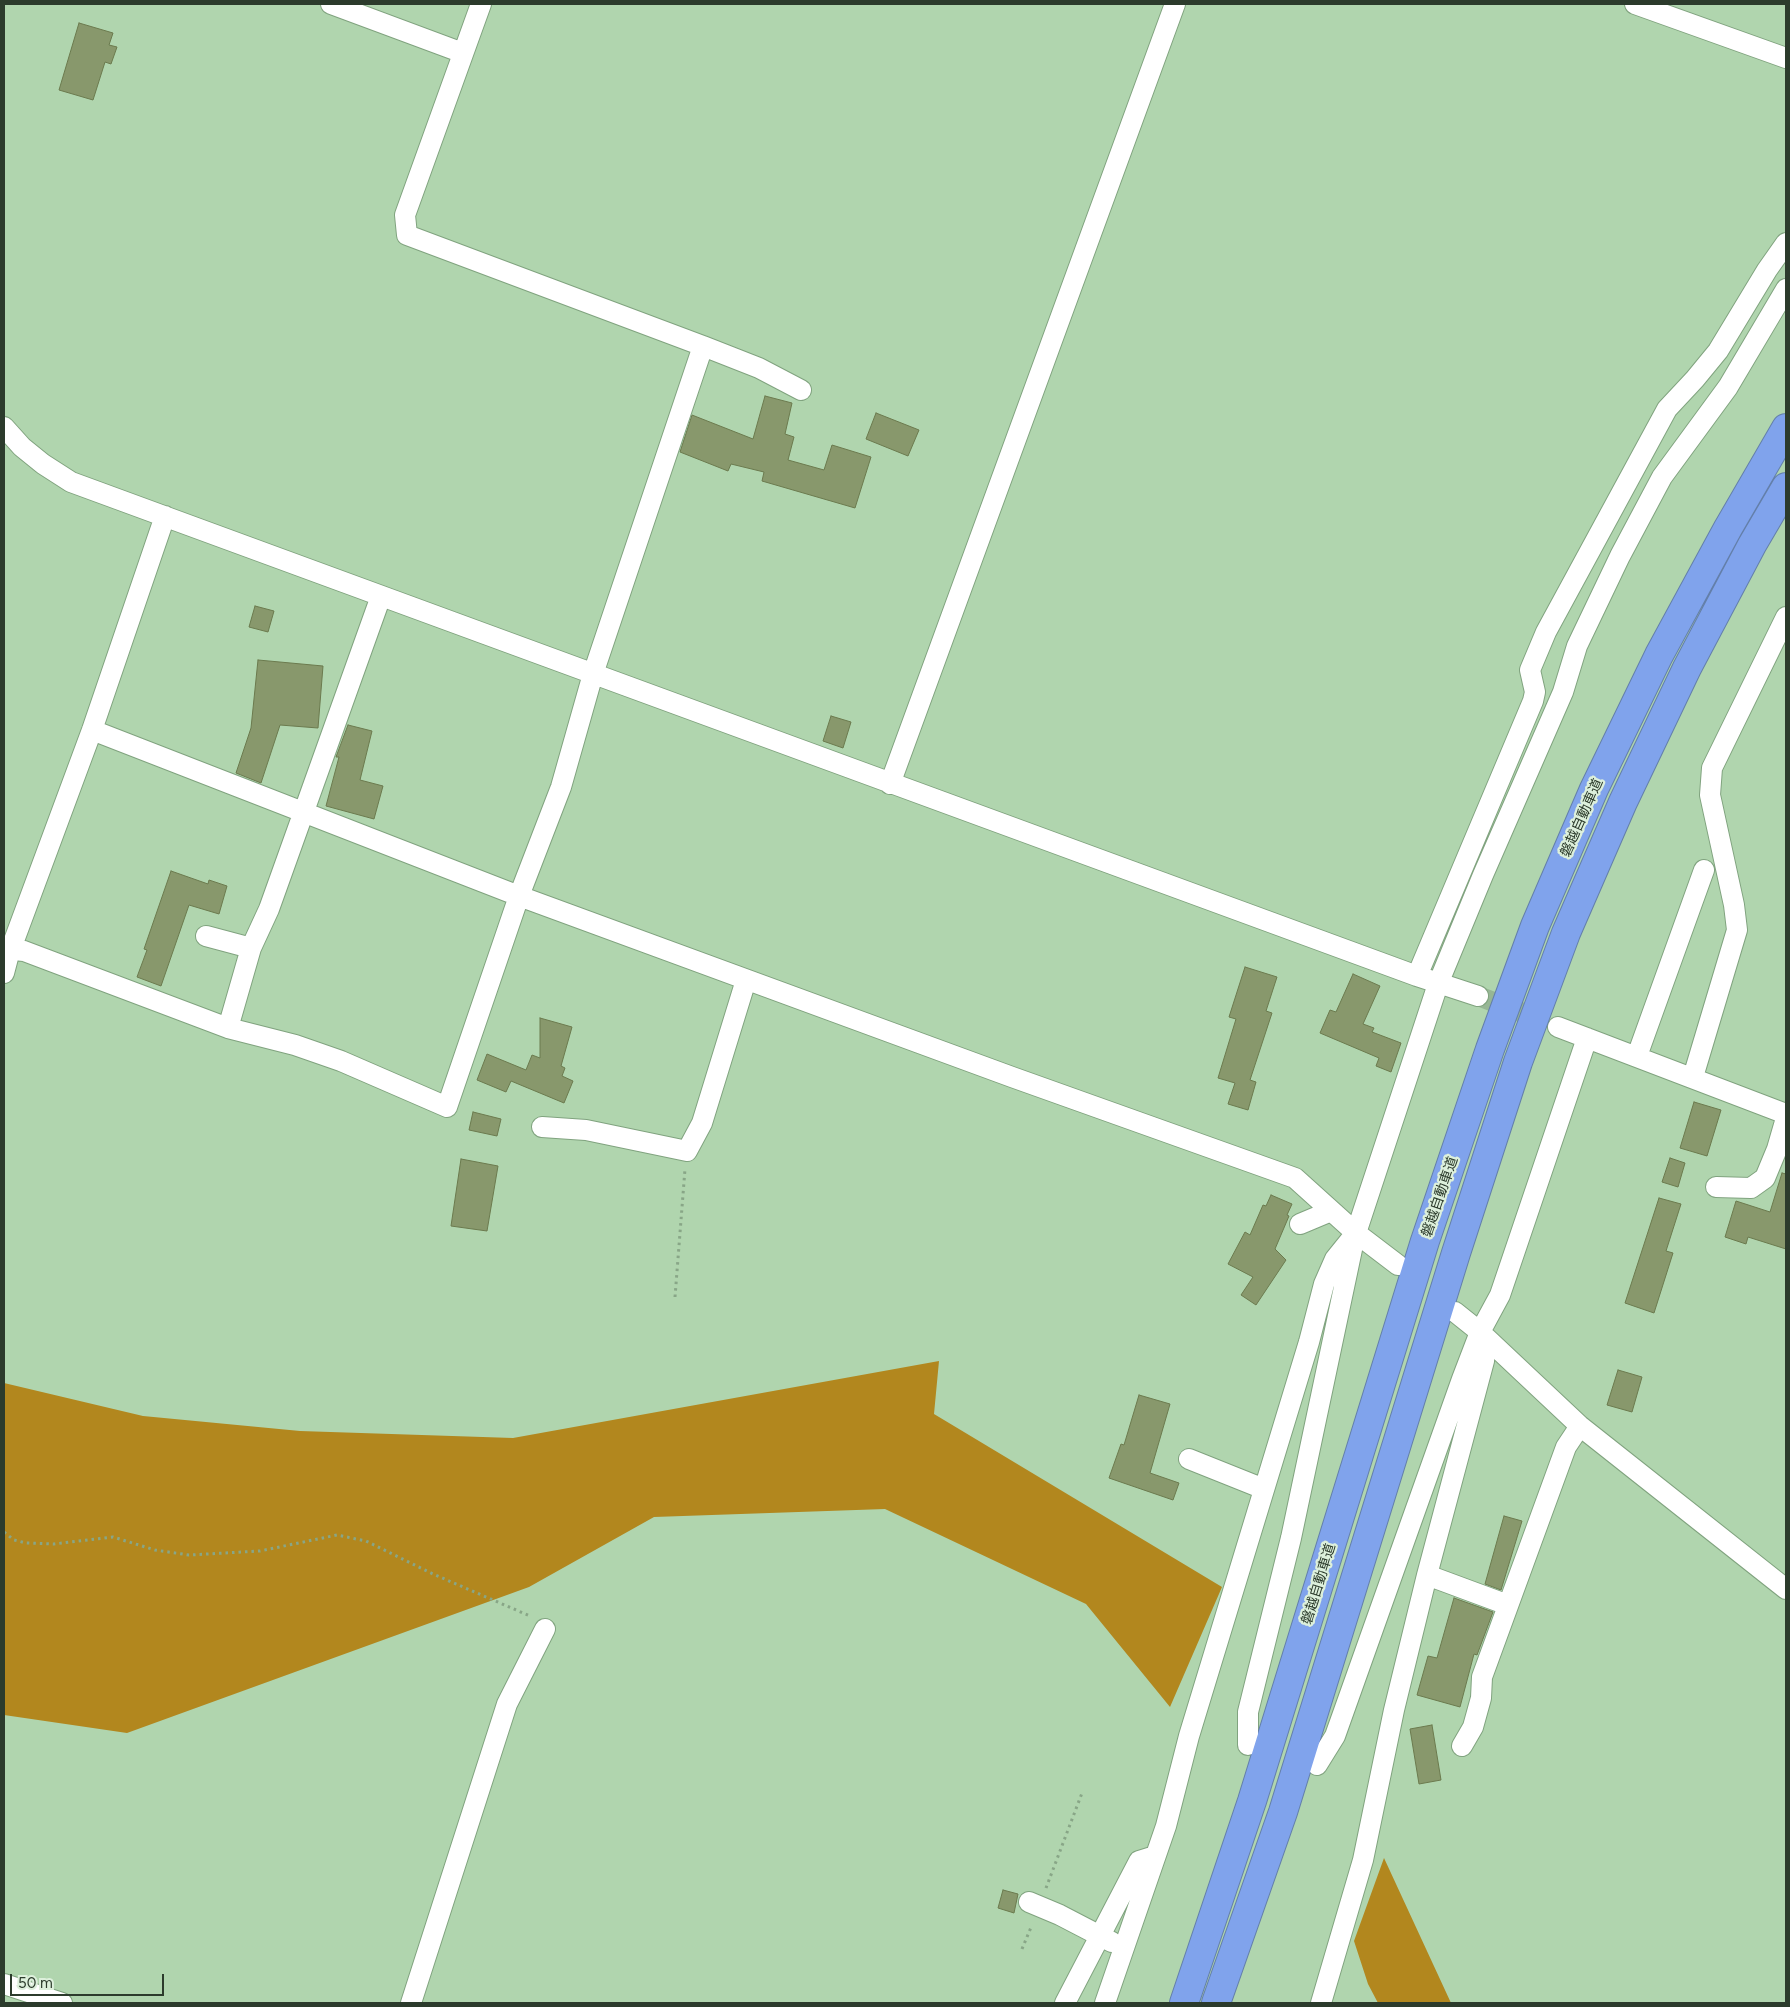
<!DOCTYPE html>
<html>
<head>
<meta charset="utf-8">
<style>
	body { margin:0 }
	#map { position:relative; width:1790px; height:2007px; overflow:hidden; background:#b0d5ae; font-family:Figtree,sans-serif }
	canvas { display:block }
	.frame { position:absolute; inset:0; border:5px solid #2c3b2c; pointer-events:none }
	.scale { position:absolute; left:10px; top:1974px; width:154px; height:22px; box-sizing:border-box; border:2px solid #2c3b2c; border-top:0; padding-left:6px; font-size:15px; line-height:18px; white-space:nowrap; color:#2c3b2c; -webkit-text-stroke:4px #ddf0dc; paint-order:stroke }
</style>
</head>
<body>
<div id="map">
<canvas width="1790" height="2007"></canvas>
<div class="frame"></div>
<div class="scale">50 m</div>
</div>
<script>
const ctx = document.querySelector('canvas').getContext('2d');
ctx.lineJoin = 'round';
function fill(path, color) {
  ctx.fillStyle = color;
  ctx.fill(path, 'evenodd');
}
function poly(rows) {
  const path = new Path2D();
  for (const r of rows) {
    path.moveTo(r[0], r[1]);
    for (let i = 2; i < r.length; i += 2) path.lineTo(r[i], r[i + 1]);
  }
  return path;
}
function strokePath(path, color, width, dash) {
  ctx.strokeStyle = color;
  ctx.lineWidth = width;
  ctx.lineCap = dash ? 'butt' : 'round';
  ctx.setLineDash(dash || []);
  ctx.stroke(path);
}
function label(font, color, halo, rows, align = 'center') {
  ctx.font = font + ' Figtree,"Noto Sans JP",sans-serif';
  ctx.lineWidth = 4.5;
  ctx.setLineDash([]);
  ctx.textBaseline = 'middle';
  ctx.strokeStyle = halo;
  ctx.fillStyle = color;
  for (const [text, x, y, turn = 0] of rows) {
    ctx.save();
    ctx.translate(x, y);
    ctx.rotate((+turn || 0) * Math.PI / 180);
    ctx.textAlign = isNaN(turn) ? turn : align;
    if (halo) ctx.strokeText(text, 0, 0);
    ctx.fillText(text, 0, 0);
    ctx.restore();
  }
}
fill(poly([
	[939,1361,934,1414,1222,1587,1170,1707,1086,1604,885,1509,654,1517,529,1587,127,1733,4,1715,4,1383,143,1416,300,1431,513,1438],
	[1384,1858,1451,2003,1378,2003,1368,1984,1354,1941]
]), '#b2871e');
const building = poly([
	[79,23,113,33,109,45,117,47,111,64,105,62,93,100,59,90,79,23],
	[765,396,792,403,785,434,794,437,788,460,824,470,832,445,871,457,855,508,762,481,764,472,731,464,728,471,680,452,692,415,753,439,765,396],
	[876,413,919,430,908,456,866,439,876,413],
	[255,606,274,611,268,632,249,627,255,606],
	[258,660,323,666,318,728,280,725,261,783,236,773,251,728,258,660],
	[831,716,851,722,843,748,823,741,831,716],
	[348,725,372,731,360,780,383,786,374,819,326,806,339,757,336,757,348,725],
	[171,871,208,884,209,880,227,886,219,914,189,905,161,986,137,977,147,950,144,949,171,871],
	[1245,967,1277,977,1266,1011,1272,1013,1250,1080,1256,1082,1248,1110,1228,1104,1235,1083,1218,1078,1236,1019,1229,1017,1245,967],
	[1353,974,1380,986,1363,1024,1374,1028,1372,1032,1401,1043,1391,1072,1376,1066,1379,1058,1320,1033,1330,1010,1336,1012,1353,974],
	[540,1018,572,1027,561,1066,565,1068,562,1076,573,1081,564,1103,511,1081,506,1092,477,1080,487,1054,526,1070,532,1055,540,1058,540,1018],
	[1694,1102,1721,1110,1707,1156,1680,1148,1694,1102],
	[473,1112,501,1119,497,1136,469,1130,473,1112],
	[1670,1158,1685,1163,1678,1187,1662,1182,1670,1158],
	[461,1159,498,1166,487,1231,451,1226,461,1159],
	[1782,1173,1786,1174,1786,1249,1748,1237,1746,1244,1725,1237,1736,1201,1770,1212,1782,1173],
	[1271,1195,1292,1204,1287,1215,1289,1216,1275,1249,1286,1260,1256,1305,1241,1295,1253,1277,1228,1264,1245,1232,1250,1235,1263,1205,1266,1206,1271,1195],
	[1659,1198,1681,1204,1666,1251,1673,1253,1654,1313,1625,1303,1659,1198],
	[1618,1370,1642,1377,1632,1412,1607,1405,1618,1370],
	[1139,1395,1170,1404,1150,1473,1179,1483,1173,1500,1109,1478,1121,1444,1124,1445,1139,1395],
	[1504,1516,1522,1521,1501,1590,1485,1584,1504,1516],
	[1454,1598,1493,1612,1477,1655,1474,1654,1460,1707,1417,1695,1428,1656,1437,1658,1454,1598],
	[1432,1725,1441,1780,1419,1784,1410,1729,1432,1725],
	[1003,1890,1018,1894,1014,1913,998,1908,1003,1890]
]);
fill(building, '#88986c');
strokePath(building, '#6b7a4e', 1);
strokePath(poly([
	[1478,996,1547,1022]
]), '#96b694', 20, [20, 10]);
const minor = poly([
	[331,4,463,53],
	[1635,4,1786,58],
	[703,346,759,368,801,390],
	[4,427,22,447,43,464,71,482,1417,976,1478,996],
	[92,730,519,896,1012,1077,1295,1178,1356,1233,1398,1265],
	[890,784,1175,4],
	[206,936,251,948],
	[4,952,9,954,14,950,24,951,228,1028,295,1045,341,1061,447,1107,519,896,561,787,593,674,703,346,407,235,405,215,481,4],
	[4,973,9,954,92,730,165,516],
	[1417,976,1533,701,1535,692,1530,670,1546,632,1667,409,1695,379,1718,351,1767,270,1786,243],
	[1558,1027,1786,1114],
	[228,1028,251,948,269,909,381,596],
	[1637,1056,1704,870],
	[1693,1077,1737,930,1734,905,1710,795,1712,768,1786,617],
	[542,1127,586,1130,687,1151,702,1123,746,980],
	[1716,1187,1751,1188,1765,1178,1777,1149,1786,1118],
	[1300,1224,1331,1211],
	[1455,1312,1480,1332,1580,1426,1786,1589],
	[1189,1459,1264,1489],
	[1427,1575,1508,1605],
	[1248,1745,1248,1712,1291,1538,1354,1240],
	[1462,1746,1473,1727,1481,1698,1482,1677,1566,1447,1580,1426],
	[1317,1765,1335,1736,1462,1379,1480,1332,1500,1295,1587,1038],
	[1029,1902,1060,1915,1112,1942],
	[4,1984,62,2003],
	[411,2003,507,1704,545,1629],
	[1065,2003,1139,1861,1155,1856],
	[1105,2003,1166,1826,1189,1736,1309,1342,1324,1284,1335,1259,1356,1233,1438,984,1483,875,1563,692,1577,646,1620,556,1662,477,1728,387,1786,289],
	[1321,2003,1363,1860,1394,1710,1427,1575,1484,1361,1485,1348,1481,1334]
]);
const highway = poly([
	[1184,2003,1252,1801,1425,1241,1490,1049,1535,926,1594,789,1659,655,1728,528,1786,428],
	[1216,2003,1283,1812,1456,1253,1518,1062,1566,933,1623,802,1687,668,1752,545,1786,487]
]);
strokePath(minor, '#80a37f', 22);
strokePath(highway, '#637fa9', 30);
strokePath(poly([
	[675,1297,685,1169],
	[4,1532,14,1540,26,1543,54,1544,113,1537,155,1550,189,1555,260,1551,337,1535,366,1541,433,1574,530,1616],
	[1046,1888,1082,1793],
	[1022,1949,1032,1925]
]), '#88a687', 3, [2.5, 4]);
strokePath(minor, '#fff', 20);
strokePath(highway, '#80a3ec', 28);
label('14px', '#2c3b2c', '#ddf0dc', [
	["磐越自動車道",1582,818,-66],
	["磐越自動車道",1440,1197,-71],
	["磐越自動車道",1319,1584,-73]
]);
</script>
</body>
</html>
